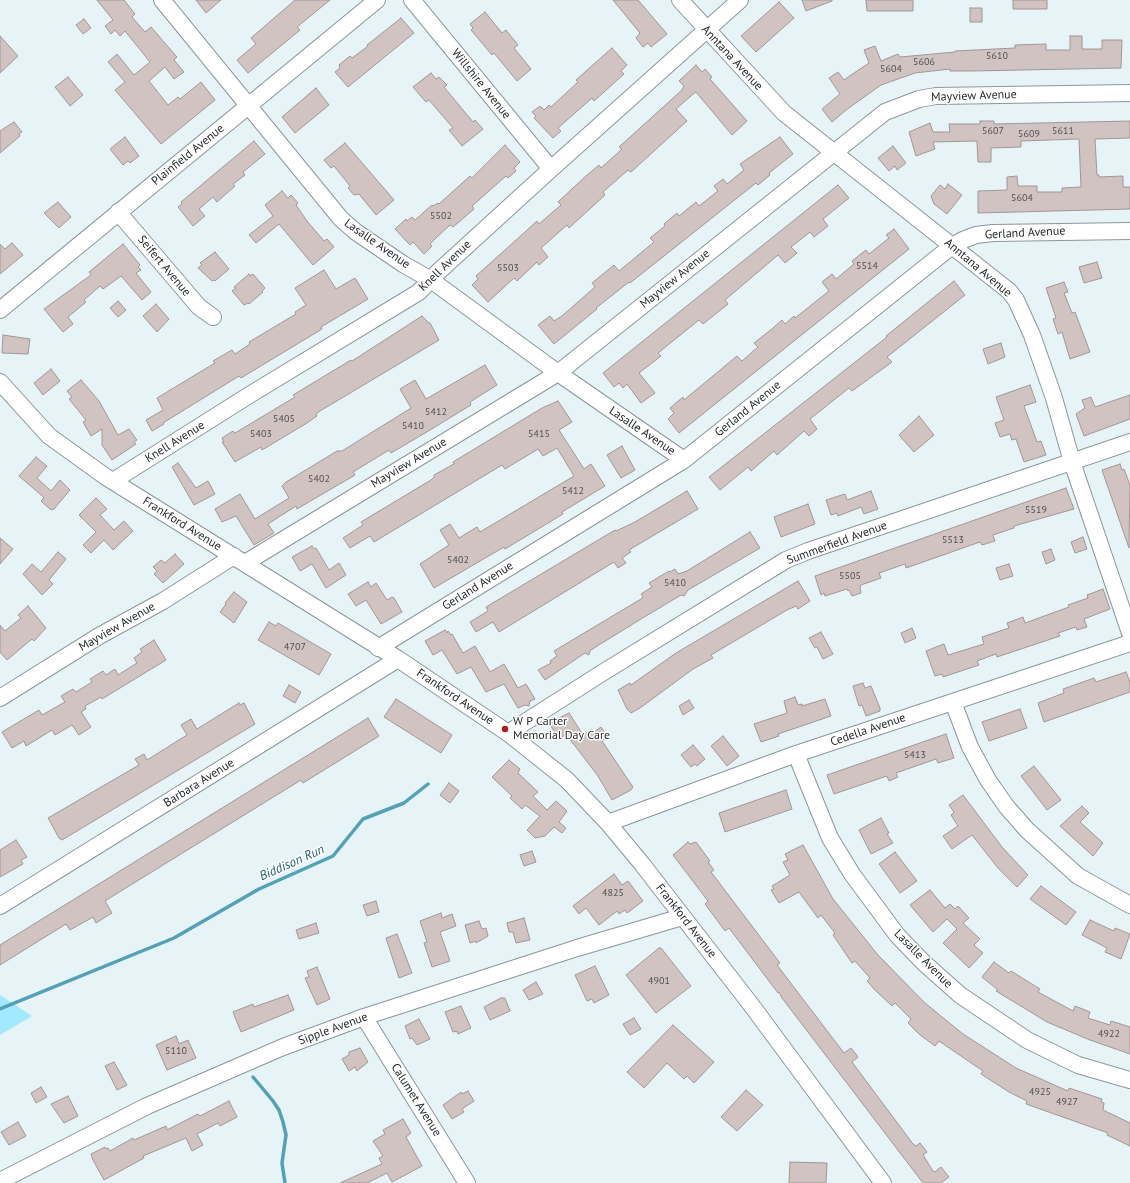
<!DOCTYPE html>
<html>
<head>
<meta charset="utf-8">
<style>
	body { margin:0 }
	canvas { display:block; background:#e6f3f7 }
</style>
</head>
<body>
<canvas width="1130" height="1183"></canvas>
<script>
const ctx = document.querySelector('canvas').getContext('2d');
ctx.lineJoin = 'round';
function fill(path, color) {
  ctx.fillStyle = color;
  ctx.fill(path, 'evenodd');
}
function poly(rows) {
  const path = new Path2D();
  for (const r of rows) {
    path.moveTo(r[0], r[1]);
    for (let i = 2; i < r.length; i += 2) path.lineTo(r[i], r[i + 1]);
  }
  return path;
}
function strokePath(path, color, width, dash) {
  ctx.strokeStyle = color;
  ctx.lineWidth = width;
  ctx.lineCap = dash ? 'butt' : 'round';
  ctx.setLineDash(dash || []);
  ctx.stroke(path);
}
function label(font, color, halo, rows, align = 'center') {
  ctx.font = font + ' "PT Sans",sans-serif';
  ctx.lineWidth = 3;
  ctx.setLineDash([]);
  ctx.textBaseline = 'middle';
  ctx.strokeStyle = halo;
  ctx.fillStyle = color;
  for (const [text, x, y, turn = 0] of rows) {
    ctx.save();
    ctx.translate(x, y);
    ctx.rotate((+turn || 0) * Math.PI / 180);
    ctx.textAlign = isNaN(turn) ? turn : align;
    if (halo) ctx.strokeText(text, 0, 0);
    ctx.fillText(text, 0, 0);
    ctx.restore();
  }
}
fill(poly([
	[0,995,32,1016,0,1035]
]), '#a3e9fe');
strokePath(poly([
	[0,1009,174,938,259,889,333,856,363,819,404,803,428,784],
	[253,1077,273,1101,279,1110,283,1122,286,1135,282,1163,285,1183]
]), '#54a1b6', 3.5);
const building = poly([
	[97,0,124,0,135,14,132,17,145,32,151,27,177,57,174,60,184,72,174,79,165,67,149,81,168,105,178,97,180,99,201,82,215,100,161,144,115,90,125,82,108,62,117,54,134,75,150,62,125,31,120,36,115,30,111,34,105,26,113,20,97,0],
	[196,0,221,0,206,13,196,0],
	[295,0,330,0,297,27,300,30,248,73,237,60,256,44,251,38,295,0],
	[613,0,638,0,667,34,651,47,648,43,643,47,636,38,640,33,613,0],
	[802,0,832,0,832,1,806,11,802,0],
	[866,0,913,0,913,11,867,11,866,0],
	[1013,0,1047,0,1047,9,1013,9,1013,0],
	[779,2,794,18,756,52,741,36,779,2],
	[970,8,982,8,982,22,970,22,970,8],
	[485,12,502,33,506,30,518,45,514,48,531,69,517,81,494,53,492,55,471,30,473,28,470,24,485,12],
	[401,18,414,33,348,87,335,72,340,68,339,65,350,56,352,58,368,46,367,45,401,18],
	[84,19,91,28,83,34,76,25,84,19],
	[0,36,18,56,0,73,0,36],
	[1070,36,1082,36,1082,49,1102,49,1102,40,1122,40,1121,68,973,71,950,71,950,69,915,73,881,85,846,110,832,122,822,109,840,94,829,78,838,72,844,80,851,75,869,63,864,50,875,46,881,61,898,54,900,57,955,52,955,51,1015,48,1015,45,1046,44,1046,50,1070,50,1070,36],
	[612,48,627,65,621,71,624,74,594,101,592,98,558,128,561,131,553,138,534,118,536,116,532,112,540,106,544,110,549,105,551,107,578,82,576,80,612,48],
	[696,65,702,72,705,69,712,77,710,79,747,121,732,135,696,92,692,95,676,109,687,121,631,172,628,170,603,192,605,195,569,228,567,225,541,248,548,257,539,265,537,262,517,281,514,278,488,302,472,285,478,279,476,276,526,231,537,221,539,224,554,211,561,205,558,202,587,175,599,165,601,168,622,149,619,147,682,90,684,86,679,81,696,65],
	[431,73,436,79,439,77,447,85,444,87,473,122,475,120,483,129,462,146,449,130,453,128,429,100,426,102,413,87,431,73],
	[68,77,83,95,70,106,55,87,68,77],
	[316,88,329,105,295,133,282,117,316,88],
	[980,121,994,121,994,124,1130,121,1130,138,1095,139,1097,175,1099,175,1099,177,1123,176,1123,187,1130,187,1130,209,978,213,978,191,1007,190,1007,177,1017,176,1018,186,1037,186,1037,192,1062,192,1062,188,1081,187,1079,139,1021,141,1021,147,991,148,991,162,978,162,977,141,933,142,935,149,916,156,909,132,930,123,933,132,950,132,949,124,980,124,980,121],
	[14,122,22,132,19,134,20,136,0,153,0,131,14,122],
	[125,137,139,156,130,163,128,161,123,165,110,149,125,137],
	[780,137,793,154,769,173,770,175,758,185,756,183,630,283,629,282,596,308,597,309,554,344,538,325,550,316,554,321,562,316,595,287,592,283,614,265,619,271,654,242,650,238,665,226,664,224,677,213,679,216,696,202,699,206,718,191,714,186,723,179,727,184,744,170,740,164,780,137],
	[254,141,265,154,243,172,245,175,233,184,235,186,217,202,213,197,199,209,205,216,193,226,178,207,182,204,181,202,254,141],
	[345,143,394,200,376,215,359,194,354,195,348,188,350,186,334,166,331,168,324,160,345,143],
	[505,145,520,162,514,168,516,171,508,178,506,176,472,206,474,209,466,216,453,227,450,225,436,238,430,244,432,246,424,254,413,242,410,245,395,229,406,219,407,221,412,217,415,220,432,205,433,206,438,203,439,204,470,176,472,178,505,145],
	[893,146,906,163,897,170,895,166,889,171,878,158,893,146],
	[948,184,962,195,947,214,934,204,931,196,940,185,945,189,948,184],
	[838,185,849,198,823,219,828,226,814,237,810,232,791,247,797,253,785,263,778,255,725,300,728,304,703,324,699,320,658,353,661,356,639,373,655,393,641,403,627,384,623,388,619,383,614,387,603,373,838,185],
	[282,191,288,198,291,195,298,203,296,205,307,221,324,241,327,239,334,247,313,265,279,224,256,243,249,235,273,216,265,205,282,191],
	[58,202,71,217,59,228,44,213,58,202],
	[894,229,909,249,679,433,668,419,674,413,670,408,683,397,684,400,737,356,742,361,758,347,754,343,773,328,782,320,785,324,794,316,795,318,829,291,822,282,832,274,836,279,854,264,852,261,866,250,869,254,889,238,886,235,894,229],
	[12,243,23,255,0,274,0,244,5,249,12,243],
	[123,244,140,265,138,267,141,270,136,273,151,292,142,300,121,276,103,289,100,286,84,300,86,302,68,317,73,324,63,332,44,309,91,275,89,272,123,244],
	[215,252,229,269,215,281,214,280,212,281,198,268,202,265,200,263,215,252],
	[1097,262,1102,278,1084,283,1079,267,1097,262],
	[324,270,336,289,355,278,368,299,321,327,322,329,241,378,239,376,163,423,164,424,152,431,146,420,163,410,157,398,215,363,213,361,232,350,235,354,250,344,249,342,296,314,295,312,306,305,295,288,324,270],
	[249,274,250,276,253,274,265,288,262,291,263,292,249,304,248,303,244,305,232,291,236,288,234,287,249,274],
	[954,281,965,295,887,357,892,362,852,391,849,388,810,419,817,429,809,436,804,431,777,455,774,451,751,471,748,467,720,490,709,477,887,337,886,336,954,281],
	[1064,282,1068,292,1064,293,1072,313,1075,312,1090,352,1070,359,1062,332,1058,334,1053,319,1056,318,1046,288,1064,282],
	[118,301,126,310,118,317,110,308,118,301],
	[156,304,169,319,157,332,143,316,156,304],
	[422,316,429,323,430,323,439,340,320,411,316,414,317,416,307,423,262,450,261,447,235,462,222,442,224,442,222,438,233,431,235,433,295,397,293,395,351,360,352,361,422,316],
	[3,335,30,339,28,354,2,353,3,335],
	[1001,343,1005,357,988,364,983,349,1001,343],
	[485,365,497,385,470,402,471,405,425,433,391,453,389,450,353,472,355,475,297,509,296,506,268,524,274,533,254,545,236,516,222,522,215,509,240,494,255,519,289,498,282,486,286,482,337,451,342,451,411,408,400,389,415,380,426,399,485,365],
	[51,369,60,381,43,395,34,383,51,369],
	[81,380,99,401,118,435,129,429,137,440,134,442,136,444,112,460,102,445,102,429,91,436,83,422,86,420,69,399,72,397,67,391,81,380],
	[1030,385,1036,402,1024,406,1037,442,1041,441,1046,455,1024,462,1016,439,1012,440,1010,434,1000,437,995,423,1004,420,996,397,1030,385],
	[1130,395,1130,419,1084,436,1076,414,1085,408,1082,400,1091,397,1095,407,1130,395],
	[558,401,572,422,559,430,584,469,591,464,605,486,562,512,563,514,505,549,504,547,434,588,420,564,449,545,440,530,450,524,459,538,477,527,480,532,574,476,557,448,543,456,538,449,505,469,502,465,374,542,370,536,350,548,343,538,363,525,361,522,431,480,434,477,434,475,454,464,453,462,542,408,558,401],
	[919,416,934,435,914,452,899,435,919,416],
	[622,446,635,470,621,478,607,455,622,446],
	[36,457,47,466,37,478,51,491,60,480,70,490,54,509,51,510,41,501,44,498,40,494,19,476,36,457],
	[178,463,196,488,208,481,215,494,194,505,172,467,178,463],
	[1120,464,1122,470,1124,469,1130,485,1129,548,1102,470,1120,464],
	[1066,488,1074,509,1014,526,1014,528,993,535,995,541,982,545,980,542,906,568,905,564,879,573,881,578,861,585,860,587,861,593,852,596,849,590,848,591,847,589,825,596,824,593,821,595,815,576,1066,488],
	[687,491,698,509,629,550,631,552,622,558,626,563,618,568,614,562,499,632,493,622,476,632,470,622,488,611,486,607,615,530,616,531,635,522,687,491],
	[871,491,878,509,864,514,861,507,838,516,837,513,831,515,826,500,845,494,847,500,871,491],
	[96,498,107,509,100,515,114,530,124,521,133,531,113,550,104,540,91,553,83,545,96,532,79,515,96,498],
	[808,504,815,524,781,537,774,517,808,504],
	[750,532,760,548,688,590,684,596,681,595,641,619,594,648,590,651,589,655,585,653,545,680,538,670,551,663,550,661,557,656,554,651,641,599,643,597,641,594,652,587,649,583,669,571,670,572,675,569,678,574,687,571,750,532],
	[1083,537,1087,549,1075,553,1071,542,1083,537],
	[0,538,13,549,0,564,0,538],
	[312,546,314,549,316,548,329,570,339,563,346,575,326,588,312,564,300,571,292,557,312,546],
	[1051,549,1055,560,1046,564,1042,552,1051,549],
	[58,552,66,559,49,580,53,584,42,595,23,574,32,564,41,572,58,552],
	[175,554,184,564,163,583,154,574,157,571,153,567,161,560,165,563,175,554],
	[1009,564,1013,576,1000,580,996,568,1009,564],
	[798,581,810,601,798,609,796,606,787,610,711,655,713,658,693,669,640,708,631,713,627,709,618,690,630,683,631,685,676,653,798,581],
	[368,582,371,587,376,583,387,600,392,597,394,598,402,612,381,624,366,600,356,606,348,594,368,582],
	[1103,589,1110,609,1084,619,1087,627,1077,630,1076,627,1058,633,1060,636,997,657,996,654,977,661,979,665,943,677,942,674,935,676,926,651,944,644,948,655,984,644,982,637,1009,628,1007,623,1023,617,1025,623,1069,607,1068,605,1088,598,1087,595,1103,589],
	[234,592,247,602,234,623,220,612,226,604,225,603,234,592],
	[28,606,46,628,34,641,32,639,7,660,0,652,0,625,5,631,21,618,18,615,28,606],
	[269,622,276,626,278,623,331,654,319,675,258,640,269,622],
	[912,628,916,638,905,643,901,633,912,628],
	[445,630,447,633,448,631,451,635,452,634,463,653,475,646,490,672,504,664,518,688,526,684,535,699,530,701,529,706,525,705,518,708,504,684,486,692,471,667,457,674,442,650,433,655,425,641,445,630],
	[821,632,833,654,823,659,817,647,815,648,809,638,821,632],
	[154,640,166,660,102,699,101,697,85,706,86,709,81,712,91,727,79,735,72,725,55,735,52,730,26,746,24,741,12,748,2,732,39,710,42,715,65,702,61,696,73,689,76,692,92,682,90,679,103,671,106,675,115,669,118,675,137,663,134,658,142,652,140,649,154,640],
	[1126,672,1130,682,1130,692,1044,722,1038,703,1064,693,1063,689,1080,683,1094,678,1096,682,1126,672],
	[863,683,865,688,871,686,880,708,880,711,866,716,862,705,859,706,853,686,863,683],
	[289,685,301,692,295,703,283,696,289,685],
	[795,697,798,705,802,704,802,706,825,699,831,716,778,734,779,736,761,742,754,724,787,713,784,701,795,697],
	[396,699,452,735,441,753,384,717,396,699],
	[689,700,694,708,683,715,679,706,689,700],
	[239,703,240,705,244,703,255,724,62,840,59,838,48,818,139,765,135,759,144,754,147,760,187,735,181,725,191,719,197,729,239,703],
	[1020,709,1027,728,989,741,982,722,1020,709],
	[569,713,583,735,592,729,594,732,601,727,608,737,602,741,633,787,631,790,612,800,598,776,566,734,559,739,549,723,569,713],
	[368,718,379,736,303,783,301,780,129,886,105,901,112,913,96,923,93,917,70,930,66,924,0,965,0,945,368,718],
	[946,734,954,758,938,763,936,759,896,773,898,777,889,781,887,776,834,794,827,775,946,734],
	[723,736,739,756,727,766,711,746,723,736],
	[693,745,705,759,697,766,695,764,691,767,681,755,693,745],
	[509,760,520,769,518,773,538,792,533,796,547,810,556,801,567,811,559,822,566,828,562,833,554,827,545,836,535,838,527,830,540,816,525,805,522,809,510,798,512,796,492,777,509,760],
	[1034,766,1061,800,1047,810,1021,776,1034,766],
	[449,783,459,791,450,803,440,795,449,783],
	[786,790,792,809,725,832,719,813,786,790],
	[963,795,1002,847,1028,875,1017,887,998,868,972,835,952,849,943,836,958,826,951,815,954,812,949,805,963,795],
	[1082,806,1089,813,1080,822,1103,843,1093,856,1060,826,1082,806],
	[881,818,889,833,887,834,893,843,871,854,859,830,881,818],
	[16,840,27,857,21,860,23,864,0,877,0,850,16,840],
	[688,842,690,844,696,842,710,861,708,862,714,870,711,872,780,963,777,965,844,1053,851,1048,858,1057,852,1062,913,1144,916,1146,920,1143,927,1152,923,1155,933,1171,935,1172,941,1167,949,1177,941,1183,923,1183,782,998,779,992,778,993,729,928,725,931,705,904,708,901,673,855,688,842],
	[803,845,833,899,878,955,925,1003,963,1034,1016,1068,1068,1091,1069,1088,1102,1099,1101,1102,1104,1103,1103,1110,1130,1123,1130,1146,1107,1135,1108,1133,1026,1104,1027,1101,1009,1092,981,1074,983,1071,939,1041,935,1046,919,1034,908,1023,911,1019,895,1003,892,1006,874,989,867,981,870,978,855,961,852,963,833,935,835,933,821,915,818,918,799,892,779,903,771,890,774,889,772,886,790,875,783,862,788,860,785,854,803,845],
	[532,851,536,862,524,866,520,855,532,851],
	[895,852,917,881,900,893,879,864,895,852],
	[614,874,622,885,628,881,643,901,627,913,625,910,619,914,617,911,599,925,586,908,579,914,573,906,614,874],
	[1041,886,1076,912,1066,925,1030,899,1041,886],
	[930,890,945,908,950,904,955,909,958,906,969,918,963,923,980,939,974,945,983,953,969,968,943,943,957,929,947,919,933,932,910,905,930,890],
	[376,901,379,912,367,916,363,905,376,901],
	[441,913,442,918,452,914,456,926,440,932,450,961,432,967,424,943,427,942,420,921,441,913],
	[524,918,530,940,516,943,513,932,509,932,507,923,524,918],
	[1090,920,1114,931,1115,928,1130,934,1121,959,1105,952,1107,948,1082,935,1090,920],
	[479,921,482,929,486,928,488,936,476,943,476,941,470,943,465,925,479,921],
	[316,923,319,933,299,939,296,930,316,923],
	[397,934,412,973,399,978,386,938,397,934],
	[659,948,661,948,691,986,656,1013,626,975,659,948],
	[994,962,1009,973,1011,971,1040,989,1038,992,1073,1011,1075,1006,1090,1012,1088,1018,1110,1025,1111,1021,1130,1027,1130,1054,1090,1040,1047,1022,996,991,998,990,982,977,994,962],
	[595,966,609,995,594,1003,592,999,587,1001,575,975,595,966],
	[317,967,330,999,317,1005,305,978,309,977,307,971,317,967],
	[536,982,543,994,529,1000,523,990,536,982],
	[288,995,294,1010,241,1032,233,1012,253,1004,254,1007,288,995],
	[501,998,505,998,510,1011,490,1020,484,1007,501,998],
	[461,1006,471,1028,458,1034,457,1031,453,1032,445,1012,461,1006],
	[634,1018,641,1029,630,1035,623,1024,634,1018],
	[419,1019,430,1039,417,1045,412,1038,410,1039,405,1026,419,1019],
	[673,1025,714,1062,694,1083,687,1076,684,1079,667,1063,644,1088,627,1072,673,1025],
	[176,1036,179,1044,188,1040,196,1058,167,1070,156,1045,176,1036],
	[360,1048,368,1062,357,1071,355,1067,349,1071,342,1059,349,1055,349,1052,360,1048],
	[114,1062,127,1085,117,1090,105,1066,114,1062],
	[41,1087,47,1097,36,1103,31,1093,41,1087],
	[746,1090,763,1105,737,1131,721,1117,746,1090],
	[468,1091,474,1101,462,1109,464,1112,452,1119,443,1105,461,1092,462,1094,468,1091],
	[68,1096,78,1116,64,1123,51,1104,68,1096],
	[229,1101,237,1117,220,1126,218,1123,197,1134,203,1145,192,1151,186,1138,143,1156,144,1158,104,1180,93,1160,91,1154,105,1147,106,1149,108,1148,110,1151,133,1138,134,1140,166,1126,167,1130,198,1114,200,1116,229,1101],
	[403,1119,411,1133,406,1137,422,1166,392,1182,387,1173,367,1183,340,1183,382,1164,379,1158,383,1156,373,1141,385,1134,383,1130,403,1119],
	[18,1122,26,1136,9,1145,1,1132,18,1122],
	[790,1162,827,1163,826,1183,789,1183,790,1162]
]);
fill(building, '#d0c3c1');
strokePath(building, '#a39694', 1);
const minor = poly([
	[162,0,341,219,356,232,403,264,431,280,558,373,684,460],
	[412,0,551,169],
	[680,0,784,113,1009,291,1016,300,1032,335,1054,398,1072,462,1130,633],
	[118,212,199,307,213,317],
	[0,310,377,0],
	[0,382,49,436,106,477,398,659,508,733,567,780,608,823,642,864,752,1006,883,1183],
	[113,481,251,394,419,292,438,272,551,169,740,0],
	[245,563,558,373,885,112,919,99,936,96,1130,93],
	[378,648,684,460,952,246,963,240,976,235,993,233,1130,231],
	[0,698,99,636,163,601,234,556],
	[953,702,970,747,988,780,1006,806,1027,830,1078,876,1130,905],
	[508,733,602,673,786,560,808,551,1130,442],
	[796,754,830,838,852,874,897,935,924,963,960,995,1027,1040,1078,1065,1130,1080],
	[608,823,796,754,1130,643],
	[0,906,398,659],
	[364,1017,467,1183],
	[0,1181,147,1106,283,1047,364,1017,577,948,682,917]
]);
strokePath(minor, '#8b979b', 18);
strokePath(minor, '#fff', 16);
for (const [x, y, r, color] of [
	[505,729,4,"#af1e1f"]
]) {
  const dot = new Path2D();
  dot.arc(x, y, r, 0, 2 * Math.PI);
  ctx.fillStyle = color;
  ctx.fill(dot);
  strokePath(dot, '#fefefe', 1.5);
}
label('10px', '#505152', null, [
	["5610",997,56],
	["5606",924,62],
	["5604",891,69],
	["5607",993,131],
	["5611",1063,131],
	["5609",1029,134],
	["5604",1022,198],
	["5502",441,216],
	["5514",867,266],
	["5503",508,268],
	["5412",436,412],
	["5405",284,419],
	["5410",413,426],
	["5403",261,434],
	["5415",539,434],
	["5402",319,479],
	["5412",573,491],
	["5519",1036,510],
	["5513",953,540],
	["5402",458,560],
	["5505",850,576],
	["5410",675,583],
	["4707",295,647],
	["5413",915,755],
	["4825",613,893],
	["4901",659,981],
	["4922",1109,1034],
	["5110",176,1051],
	["4925",1040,1092],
	["4927",1067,1102]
]);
label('12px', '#262b2d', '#fefefe', [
	["Anntana Avenue",732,58,47],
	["Willshire Avenue",481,84,51],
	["Mayview Avenue",974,96,-2],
	["Plainfield Avenue",188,155,-39],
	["Gerland Avenue",1025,233,-3],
	["Lasalle Avenue",377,244,35],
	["Seifert Avenue",164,266,50],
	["Knell Avenue",445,266,-44],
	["Anntana Avenue",978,268,40],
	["Mayview Avenue",675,279,-39],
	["Gerland Avenue",748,409,-39],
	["Lasalle Avenue",642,431,34],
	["Knell Avenue",175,442,-32],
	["Mayview Avenue",409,463,-31],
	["Frankford Avenue",182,524,32],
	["Summerfield Avenue",837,543,-20],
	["Gerland Avenue",478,586,-32],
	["Mayview Avenue",117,627,-30],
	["Frankford Avenue",455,697,34],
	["Cedella Avenue",868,730,-19],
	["Barbara Avenue",199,783,-32],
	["Frankford Avenue",686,921,52],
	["Lasalle Avenue",923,959,45],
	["Sipple Avenue",333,1029,-20],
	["Calumet Avenue",416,1100,58]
]);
label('12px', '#262b2d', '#fefefe', [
	["W P Carter",513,722],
	["Memorial Day Care",513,736]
], 'left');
label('italic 13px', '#226070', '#fefefe', [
	["Biddison Run",292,863,-24]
]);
</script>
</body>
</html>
